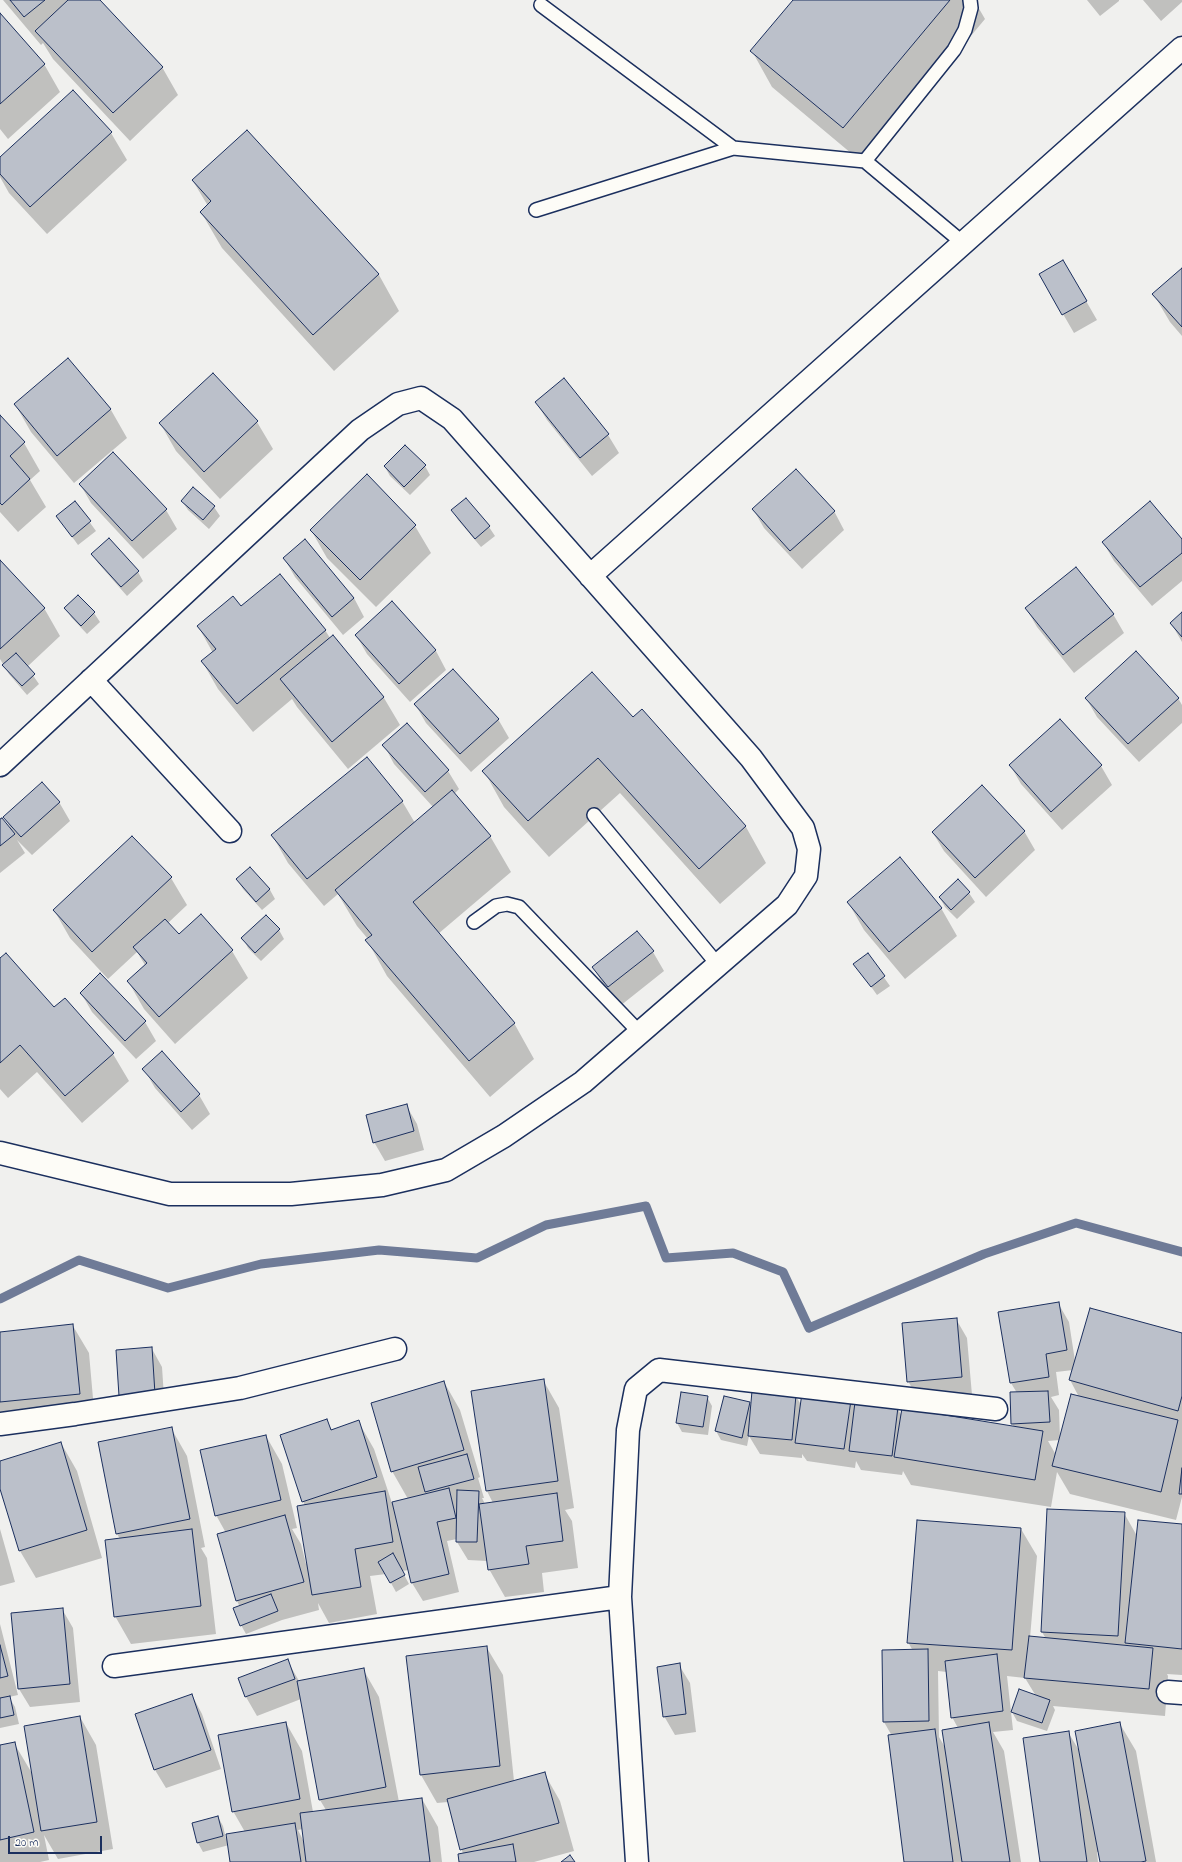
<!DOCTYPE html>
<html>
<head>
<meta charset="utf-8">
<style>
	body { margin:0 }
	#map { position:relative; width:1182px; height:1862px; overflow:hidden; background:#f0f0ee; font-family:"Indie Flower",sans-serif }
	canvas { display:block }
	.scale { position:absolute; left:8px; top:1836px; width:94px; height:18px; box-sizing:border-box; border:2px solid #1b2f5e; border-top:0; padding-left:5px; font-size:12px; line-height:14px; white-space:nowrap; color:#1b2f5e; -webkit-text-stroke:3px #fdfcf7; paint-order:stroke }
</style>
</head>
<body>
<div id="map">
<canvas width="1182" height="1862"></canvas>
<div class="scale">20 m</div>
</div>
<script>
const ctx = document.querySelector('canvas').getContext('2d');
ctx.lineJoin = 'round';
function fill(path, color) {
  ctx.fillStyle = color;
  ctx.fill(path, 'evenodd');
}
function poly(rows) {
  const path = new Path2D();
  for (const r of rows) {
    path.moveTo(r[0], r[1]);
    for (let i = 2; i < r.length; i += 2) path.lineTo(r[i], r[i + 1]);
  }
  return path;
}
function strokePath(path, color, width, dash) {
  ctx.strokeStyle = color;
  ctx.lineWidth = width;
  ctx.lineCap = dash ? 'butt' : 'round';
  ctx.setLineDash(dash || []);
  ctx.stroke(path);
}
fill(poly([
	[3,0,99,0,162,67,178,95,130,141,53,59,43,43,41,45],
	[794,0,974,0,985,19,864,164,772,87,752,51],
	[1087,0,1119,0,1119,1,1100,16],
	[1143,0,1182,0,1182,2,1161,21],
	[0,15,44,64,60,92,8,139,0,129],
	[247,131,379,275,399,311,334,371,222,248,201,212,208,206,193,181],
	[111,133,127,160,47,234,9,193,0,177,0,158],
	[1063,261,1097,320,1074,333,1040,274],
	[1182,269,1182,336,1170,322,1154,295],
	[68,360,111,410,127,438,74,483,31,432,15,404],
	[564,379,608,435,619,453,592,476,547,420,536,402],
	[0,416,24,443,40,471,30,480,46,507,18,532,0,512],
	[257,422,273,449,220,499,176,451,160,423],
	[405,446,425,466,430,475,410,495,390,476,385,467],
	[80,484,166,510,177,529,143,559,91,503],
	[194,488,214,507,220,516,209,529,188,510,182,501],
	[75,502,96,531,78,545,57,516],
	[753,509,834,511,844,530,802,569,764,528],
	[453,510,489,527,495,536,481,547,458,520],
	[415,526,431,553,376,607,327,558,311,530],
	[109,539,138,572,143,581,127,596,98,563,92,554],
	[305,541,354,598,364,617,343,635,295,577,284,558],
	[1182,541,1182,581,1152,606,1114,561,1103,542],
	[0,561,44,608,60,636,27,667,39,684,27,695,9,674,0,659],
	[392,603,436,651,446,670,410,702,367,654,356,635],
	[241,607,325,630,330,638,332,636,384,698,400,725,348,769,297,707,292,699,253,732,218,689,202,661,213,653,198,626],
	[66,608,94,613,100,622,87,634,71,617],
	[1026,608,1113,614,1124,633,1074,673,1037,627],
	[1182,613,1182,642,1171,623],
	[1086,698,1178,698,1182,705,1182,723,1139,762,1097,717],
	[415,704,498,719,509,738,471,772,426,723],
	[641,711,746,827,766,863,720,904,620,793,549,857,504,807,484,771,633,719],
	[1060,721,1101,766,1112,785,1062,830,1021,784,1010,765],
	[407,724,448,771,459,789,454,794,490,836,511,872,438,934,514,1023,534,1059,490,1097,387,976,367,940,368,939,357,926,338,894,324,906,288,863,272,835,402,801,415,823,433,807,394,764,384,745],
	[59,802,70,821,32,855,17,840,25,853,0,873,0,820,11,829,4,817],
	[1024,831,1035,850,986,897,944,851,933,833],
	[250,868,270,890,275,899,262,910,243,889,237,880],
	[171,878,187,905,168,923,179,936,232,951,248,978,175,1044,144,1009,128,981,145,965,137,952,108,979,70,938,54,910],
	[958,881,969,893,975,902,957,919,945,907,940,898],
	[848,902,941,908,957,936,905,979,864,930],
	[279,930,284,939,261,961,248,948,243,938],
	[637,933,653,952,664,971,620,1006,604,986,593,967],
	[868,955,890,986,877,995,855,964],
	[0,959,54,1008,65,999,113,1054,129,1081,82,1123,37,1072,8,1098,0,1089],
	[81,993,145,1022,156,1041,136,1059,92,1012],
	[162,1053,199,1095,210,1114,192,1130,155,1088,144,1069],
	[406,1105,417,1124,424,1150,385,1161,374,1142],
	[1058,1303,1069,1322,1075,1361,1182,1334,1182,1497,1176,1520,1070,1494,1057,1472,1051,1507,911,1485,903,1471,902,1475,861,1470,856,1461,855,1468,807,1461,802,1454,802,1458,760,1454,749,1436,747,1446,721,1440,716,1431,749,1403,752,1407,796,1396,801,1405,851,1401,855,1408,897,1408,902,1416,1014,1427,1012,1424,1017,1393,1011,1383,999,1313],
	[1073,1370,1070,1380,1079,1397,1060,1439,1059,1410,1051,1397,1059,1395,1056,1372],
	[1060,1440,1056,1455,1048,1441],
	[956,1319,967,1338,972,1395,919,1400,908,1381],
	[73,1326,89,1353,95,1421,0,1431,0,1333],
	[152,1349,162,1367,165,1412,131,1415],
	[543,1380,559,1408,574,1508,565,1510,572,1521,578,1568,542,1573,544,1592,505,1597,489,1569,487,1561,468,1560,457,1542,457,1539,447,1541,459,1592,423,1601,412,1583,409,1570,402,1571,409,1584,396,1592,386,1574,370,1576,377,1614,329,1623,318,1603,319,1610,282,1620,246,1634,241,1625,240,1607,237,1601,226,1533,216,1515,266,1436,282,1464,297,1528,292,1529,301,1544,306,1564,308,1564,305,1506,303,1501,326,1420,332,1430,358,1421,374,1449,392,1503,408,1499,392,1471,444,1382,460,1410,480,1477,478,1478,484,1498,482,1498,485,1504,493,1503,487,1491,472,1391],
	[707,1397,712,1406,708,1435,682,1432,677,1423],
	[171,1428,187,1456,205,1547,201,1548,207,1558,216,1634,131,1644,115,1616,120,1539,117,1534,99,1443],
	[61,1443,77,1471,102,1558,36,1578,20,1551,0,1486,0,1462],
	[1124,1513,1137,1536,1182,1525,1182,1675,1167,1674,1168,1676,1165,1716,1053,1706,1055,1710,1047,1731,1017,1721,1012,1712,1036,1696,1025,1678,1007,1676,1013,1730,993,1732,1004,1751,1021,1862,905,1862,892,1736,884,1722,883,1651,913,1651,908,1642,1021,1529,1037,1556,1030,1638,1046,1639,1042,1632],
	[938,1671,947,1672,952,1717,958,1728,946,1749,939,1737],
	[0,1529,15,1582,0,1586],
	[62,1609,73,1628,80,1702,30,1707,19,1689],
	[0,1624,18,1695,9,1697,15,1707,19,1724,0,1728],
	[487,1648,503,1675,514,1781,544,1773,560,1801,574,1851,534,1862,460,1862,463,1854,448,1802,437,1803,421,1775,407,1657],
	[287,1660,299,1681,363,1669,379,1697,399,1802,422,1799,438,1827,442,1862,231,1862,229,1845,203,1852,198,1843,193,1824,218,1817,223,1826,226,1839,245,1832,233,1811,286,1723,302,1751,313,1812,326,1810,320,1800,301,1699,257,1716,246,1697,239,1679],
	[303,1829,304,1842,298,1830],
	[679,1665,690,1683,696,1732,675,1735,664,1716],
	[192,1695,202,1714,221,1769,166,1788,155,1770,136,1714],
	[80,1717,96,1745,113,1849,58,1859,44,1835,49,1860,40,1862,0,1862,0,1746,14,1743,33,1775],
	[1120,1724,1136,1751,1156,1862,1101,1862,1099,1852,1097,1852,1098,1862,1041,1862,1068,1732,1080,1752]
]), '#0003');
strokePath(poly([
	[0,1299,79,1260,168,1288,261,1264,379,1250,477,1258,546,1225,646,1206,666,1258,733,1253,783,1272,809,1328,984,1254,1076,1223,1182,1252]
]), '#6f7b97', 9);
const building = poly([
	[10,0,45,0,24,17,10,0],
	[68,0,100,0,163,67,113,113,35,31,68,0],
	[793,0,950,0,843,128,750,51,793,0],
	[0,13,45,64,0,104,0,13],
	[73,90,112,132,30,207,0,174,0,157,73,90],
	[247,130,379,274,313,335,200,212,211,201,192,180,247,130],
	[1063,260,1087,301,1062,315,1039,274,1063,260],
	[1182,268,1182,327,1152,294,1182,268],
	[68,358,111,409,57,456,14,404,68,358],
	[213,373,258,421,204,472,159,423,213,373],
	[564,378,609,434,580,458,535,402,564,378],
	[0,415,25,442,10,456,30,479,2,505,0,503,0,415],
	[405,445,426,465,404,487,384,466,405,445],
	[113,452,167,509,132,541,79,484,113,452],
	[796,469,835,511,790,551,752,509,796,469],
	[367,474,416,525,360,580,310,530,367,474],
	[193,487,215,506,203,520,181,501,193,487],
	[466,498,490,526,475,539,451,510,466,498],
	[75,501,91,521,72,537,56,516,75,501],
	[1150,501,1182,539,1182,553,1140,587,1102,542,1150,501],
	[109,538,139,571,121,587,91,554,109,538],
	[305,539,354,598,332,617,283,558,305,539],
	[0,560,45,608,0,649,0,560],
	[1076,567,1114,614,1063,655,1025,608,1076,567],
	[280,574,326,630,237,704,201,661,216,649,197,626,233,596,241,606,280,574],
	[78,595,95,612,81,626,64,608,78,595],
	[392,601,436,650,399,684,355,635,392,601],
	[1182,612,1182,637,1170,623,1182,612],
	[333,635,384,697,332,742,280,679,333,635],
	[1136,651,1179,698,1128,744,1085,698,1136,651],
	[16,653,35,674,22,686,2,665,16,653],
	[453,669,499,719,460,754,414,704,453,669],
	[592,672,633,717,642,709,746,826,699,869,598,758,528,821,482,771,592,672],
	[1060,719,1102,765,1051,812,1009,765,1060,719],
	[407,723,449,770,425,792,382,745,407,723],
	[367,757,403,801,307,879,271,835,367,757],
	[42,782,60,802,21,837,3,817,42,782],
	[982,785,1025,831,975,878,932,832,982,785],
	[452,790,491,836,413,902,515,1023,469,1061,365,940,372,935,335,890,452,790],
	[2,818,15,834,0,846,0,819,2,818],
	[132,836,172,877,92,952,53,910,132,836],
	[900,857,942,908,889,952,847,902,900,857],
	[250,867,270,889,256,902,236,879,250,867],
	[958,879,970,892,951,910,939,897,958,879],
	[201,914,233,950,159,1017,127,981,147,963,133,947,165,919,179,934,201,914],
	[266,915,280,929,255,953,241,938,266,915],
	[637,931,654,951,608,987,592,967,637,931],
	[6,953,54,1007,65,998,114,1053,65,1096,20,1045,0,1063,0,958,6,953],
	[868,953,885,976,871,987,853,964,868,953],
	[100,973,146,1021,125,1041,80,993,100,973],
	[162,1051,200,1094,181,1112,142,1069,162,1051],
	[407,1104,414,1131,373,1143,366,1115,407,1104],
	[1059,1302,1067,1350,1046,1354,1049,1377,1010,1383,998,1312,1059,1302],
	[1090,1308,1182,1333,1182,1396,1178,1411,1069,1380,1090,1308],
	[957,1318,962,1377,907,1382,902,1323,957,1318],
	[73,1324,80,1394,0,1402,0,1332,73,1324],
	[152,1347,155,1394,119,1396,116,1350,152,1347],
	[544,1379,558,1481,486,1491,471,1391,544,1379],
	[444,1381,464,1450,391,1472,371,1403,444,1381],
	[752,1391,796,1395,792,1440,748,1436,752,1391],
	[1048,1391,1050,1422,1011,1424,1010,1392,1048,1391],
	[681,1392,708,1396,703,1427,676,1423,681,1392],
	[802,1393,851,1400,844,1449,795,1443,802,1393],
	[1071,1394,1178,1420,1161,1492,1052,1466,1071,1394],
	[724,1396,750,1402,742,1438,715,1431,724,1396],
	[855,1402,898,1407,892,1456,849,1451,855,1402],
	[902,1408,1043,1431,1035,1480,894,1457,902,1408],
	[327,1419,331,1430,359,1420,377,1477,302,1502,280,1435,327,1419],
	[172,1427,190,1519,116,1534,98,1442,172,1427],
	[266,1435,281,1500,215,1516,200,1450,266,1435],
	[61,1442,87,1530,19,1551,0,1489,0,1461,61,1442],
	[467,1454,474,1479,425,1492,418,1467,467,1454],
	[1182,1468,1182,1494,1179,1494,1182,1468],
	[449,1488,456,1518,437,1522,449,1574,411,1583,392,1502,449,1488],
	[457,1490,479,1491,477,1542,456,1542,457,1490],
	[385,1491,393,1542,355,1549,361,1587,312,1595,297,1506,385,1491],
	[557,1493,563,1541,526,1546,529,1564,488,1570,479,1504,557,1493],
	[1047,1509,1125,1512,1118,1636,1041,1632,1047,1509],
	[285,1515,304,1582,236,1601,217,1534,285,1515],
	[917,1520,1021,1528,1012,1650,907,1643,917,1520],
	[1138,1520,1182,1524,1182,1649,1125,1643,1138,1520],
	[192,1529,201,1606,114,1617,105,1540,192,1529],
	[393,1553,405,1575,390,1583,378,1562,393,1553],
	[271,1594,278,1611,240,1626,233,1608,271,1594],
	[63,1608,70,1684,18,1689,11,1613,63,1608],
	[1029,1636,1153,1648,1149,1689,1024,1678,1029,1636],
	[0,1645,8,1676,0,1678,0,1645],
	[487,1646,500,1766,420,1775,406,1656,487,1646],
	[928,1649,929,1721,883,1722,882,1650,928,1649],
	[997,1654,1003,1711,951,1718,945,1661,997,1654],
	[288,1659,295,1679,245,1697,238,1678,288,1659],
	[680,1663,686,1714,663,1717,657,1667,680,1663],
	[364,1668,386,1787,319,1800,297,1681,364,1668],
	[1019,1689,1050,1700,1042,1723,1011,1712,1019,1689],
	[192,1694,211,1750,154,1770,135,1714,192,1694],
	[10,1696,14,1715,0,1718,0,1698,10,1696],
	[80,1716,97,1822,41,1831,24,1726,80,1716],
	[286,1722,300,1799,232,1812,218,1735,286,1722],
	[989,1722,1010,1862,962,1862,942,1730,989,1722],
	[1120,1722,1146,1861,1141,1862,1100,1862,1075,1731,1120,1722],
	[935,1729,953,1862,904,1862,888,1735,935,1729],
	[1069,1731,1087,1862,1040,1862,1023,1738,1069,1731],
	[15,1742,34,1832,0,1840,0,1745,15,1742],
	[545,1772,559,1823,460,1850,447,1799,545,1772],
	[422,1798,430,1862,306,1862,300,1813,422,1798],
	[218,1816,223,1836,197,1843,192,1823,218,1816],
	[295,1823,301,1862,230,1862,226,1834,295,1823],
	[513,1844,516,1862,459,1862,458,1854,513,1844],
	[570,1855,575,1862,561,1862,570,1855]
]);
fill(building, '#bbc0ca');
strokePath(building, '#1b2f5e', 1);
const lane = poly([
	[541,5,733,148],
	[865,161,954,50,965,30,971,8,970,0],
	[536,210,733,148,865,161,963,243],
	[594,815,718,965],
	[474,922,496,906,507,904,519,907,640,1033]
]);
const street = poly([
	[590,576,1182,48],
	[91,680,230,831],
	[0,765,360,430,398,404,421,398,452,419,751,758,803,828,809,849,806,876,787,905,583,1082,504,1136,446,1170,382,1185,291,1194,170,1194,0,1153],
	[0,1424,75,1414,240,1388,395,1349],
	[114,1666,620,1597],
	[1168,1692,1182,1693],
	[637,1862,620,1597,628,1430,636,1389,659,1370,996,1409]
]);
strokePath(lane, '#1b2f5e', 16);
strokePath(street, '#1b2f5e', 25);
strokePath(lane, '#fdfcf7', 13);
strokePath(street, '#fdfcf7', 22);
</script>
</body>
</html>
